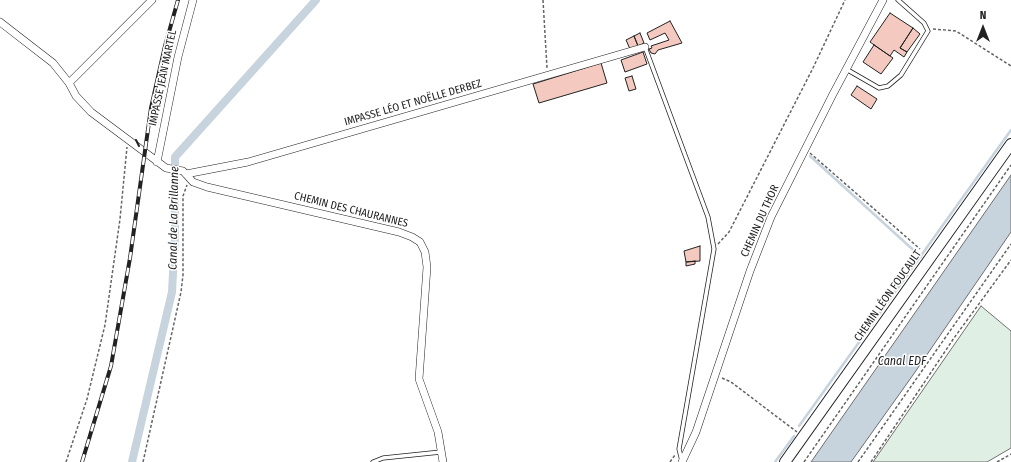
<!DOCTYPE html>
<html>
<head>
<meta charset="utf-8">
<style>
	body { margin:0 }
	#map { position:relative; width:1011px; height:462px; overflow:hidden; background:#fff; font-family:"Fira Sans Condensed",sans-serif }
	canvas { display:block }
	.north { position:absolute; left:963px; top:8px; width:40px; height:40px; -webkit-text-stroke:3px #fff; paint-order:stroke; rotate:0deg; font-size:11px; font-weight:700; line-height:16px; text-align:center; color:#222 }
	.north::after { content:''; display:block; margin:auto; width:14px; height:18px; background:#222; clip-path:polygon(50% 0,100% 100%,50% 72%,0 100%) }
</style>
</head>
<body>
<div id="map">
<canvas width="1011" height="462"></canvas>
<div class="north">N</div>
</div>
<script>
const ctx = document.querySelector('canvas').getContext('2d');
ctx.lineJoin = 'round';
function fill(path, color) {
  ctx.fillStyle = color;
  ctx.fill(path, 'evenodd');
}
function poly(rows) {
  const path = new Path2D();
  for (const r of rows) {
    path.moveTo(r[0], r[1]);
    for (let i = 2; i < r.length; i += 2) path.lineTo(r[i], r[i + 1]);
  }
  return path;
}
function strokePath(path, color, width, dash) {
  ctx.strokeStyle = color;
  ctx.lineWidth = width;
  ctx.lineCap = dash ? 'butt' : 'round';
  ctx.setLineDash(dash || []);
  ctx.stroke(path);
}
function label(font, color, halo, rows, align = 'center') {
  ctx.font = font + ' "Fira Sans Condensed",sans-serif';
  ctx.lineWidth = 3;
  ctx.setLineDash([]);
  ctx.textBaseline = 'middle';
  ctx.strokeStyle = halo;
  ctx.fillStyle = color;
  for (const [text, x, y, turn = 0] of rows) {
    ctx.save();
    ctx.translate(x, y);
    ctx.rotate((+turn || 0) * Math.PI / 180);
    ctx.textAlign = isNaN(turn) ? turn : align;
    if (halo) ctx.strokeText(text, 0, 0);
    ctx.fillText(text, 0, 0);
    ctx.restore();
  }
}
const green = poly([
	[981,306,1011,331,1011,448,987,462,873,462,981,306]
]);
fill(green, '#e0efe3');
strokePath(green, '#6f6f6f', 1);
const water = poly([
	[1011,175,1011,232,913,375,851,462,811,462,1011,175]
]);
fill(water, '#c7d3dd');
strokePath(water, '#6f6f6f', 1);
strokePath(poly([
	[810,156,921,257],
	[799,426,1011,130],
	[775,462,794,436]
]), '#c7d3dd', 2.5);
strokePath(poly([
	[132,462,172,292,175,236,175,157,316,0]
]), '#c7d3dd', 8);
const building = poly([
	[890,13,913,28,900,48,907,52,904,57,894,50,890,56,870,42,890,13],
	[670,21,682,43,658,50,655,54,651,53,649,49,652,48,651,46,669,40,665,33,650,40,647,33,670,21],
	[913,28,920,34,907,52,900,48,913,28],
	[640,33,644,43,638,46,634,36,640,33],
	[634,36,638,46,630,49,626,40,634,36],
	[874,45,893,58,881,74,863,62,874,45],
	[643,52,647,64,625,72,621,60,643,52],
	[601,63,607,83,539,103,533,84,601,63],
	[632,76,636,89,629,91,625,78,632,76],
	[857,86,877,99,871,109,851,95,857,86],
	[700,246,700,261,686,262,684,251,700,246],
	[695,261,695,264,686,266,686,262,695,261]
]);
fill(building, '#f3c9c0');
strokePath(building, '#222', 1);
const service = poly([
	[645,47,708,217,714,249,679,449,682,461],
	[846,69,879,88,888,86,901,75,928,31,924,23,898,0],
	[373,462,383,458,441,452]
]);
const minor = poly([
	[0,22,53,63,69,83,76,96,91,112,166,168,183,171,193,182,207,187,399,232,412,237,420,242,425,252,427,267,419,379,438,432,443,462],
	[69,83,152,0],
	[157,162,178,57,193,0],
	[186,174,248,162,645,47],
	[682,462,696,432,750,271,771,217,832,96,883,0]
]);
const secondary = poly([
	[785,462,1011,144]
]);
strokePath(service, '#222', 5);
strokePath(minor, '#222', 8);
strokePath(secondary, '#222', 12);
strokePath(poly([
	[543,0,547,68],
	[933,29,956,31,1011,66],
	[810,153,920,249],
	[718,244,729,232,813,68,845,0],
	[722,378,731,382,797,432],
	[66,462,87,399,105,325,120,219,127,147],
	[143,462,181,292,183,275,183,196,187,185],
	[670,462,675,455],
	[804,462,1011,165],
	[858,462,1011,244],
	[871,462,954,338,1011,260],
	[997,462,1011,454]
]), '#646464', 1.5, [3, 2]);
strokePath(service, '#fff', 3.5);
strokePath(minor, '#fff', 7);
strokePath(secondary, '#fff', 10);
const rail = poly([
	[82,462,111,366,130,258,151,108,165,46,178,0]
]);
strokePath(rail, '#222', 4);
strokePath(rail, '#fff', 2.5, [8]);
strokePath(poly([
	[136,140,139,146]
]), '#222', 2);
label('11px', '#222', '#fff', [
	["IMPASSE JEAN MARTEL",163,78,-78],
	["IMPASSE LÉO ET NOËLLE DERBEZ",413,103,-16],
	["CHEMIN DES CHAURANNES",351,210,14],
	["CHEMIN DU THOR",760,221,-66],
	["CHEMIN LÉON FOUCAULT",888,296,-55]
]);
label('italic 12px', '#222', '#fff', [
	["Canal de La Brillanne",174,218,-89],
	["Canal EDF",902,362]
]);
</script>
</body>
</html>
